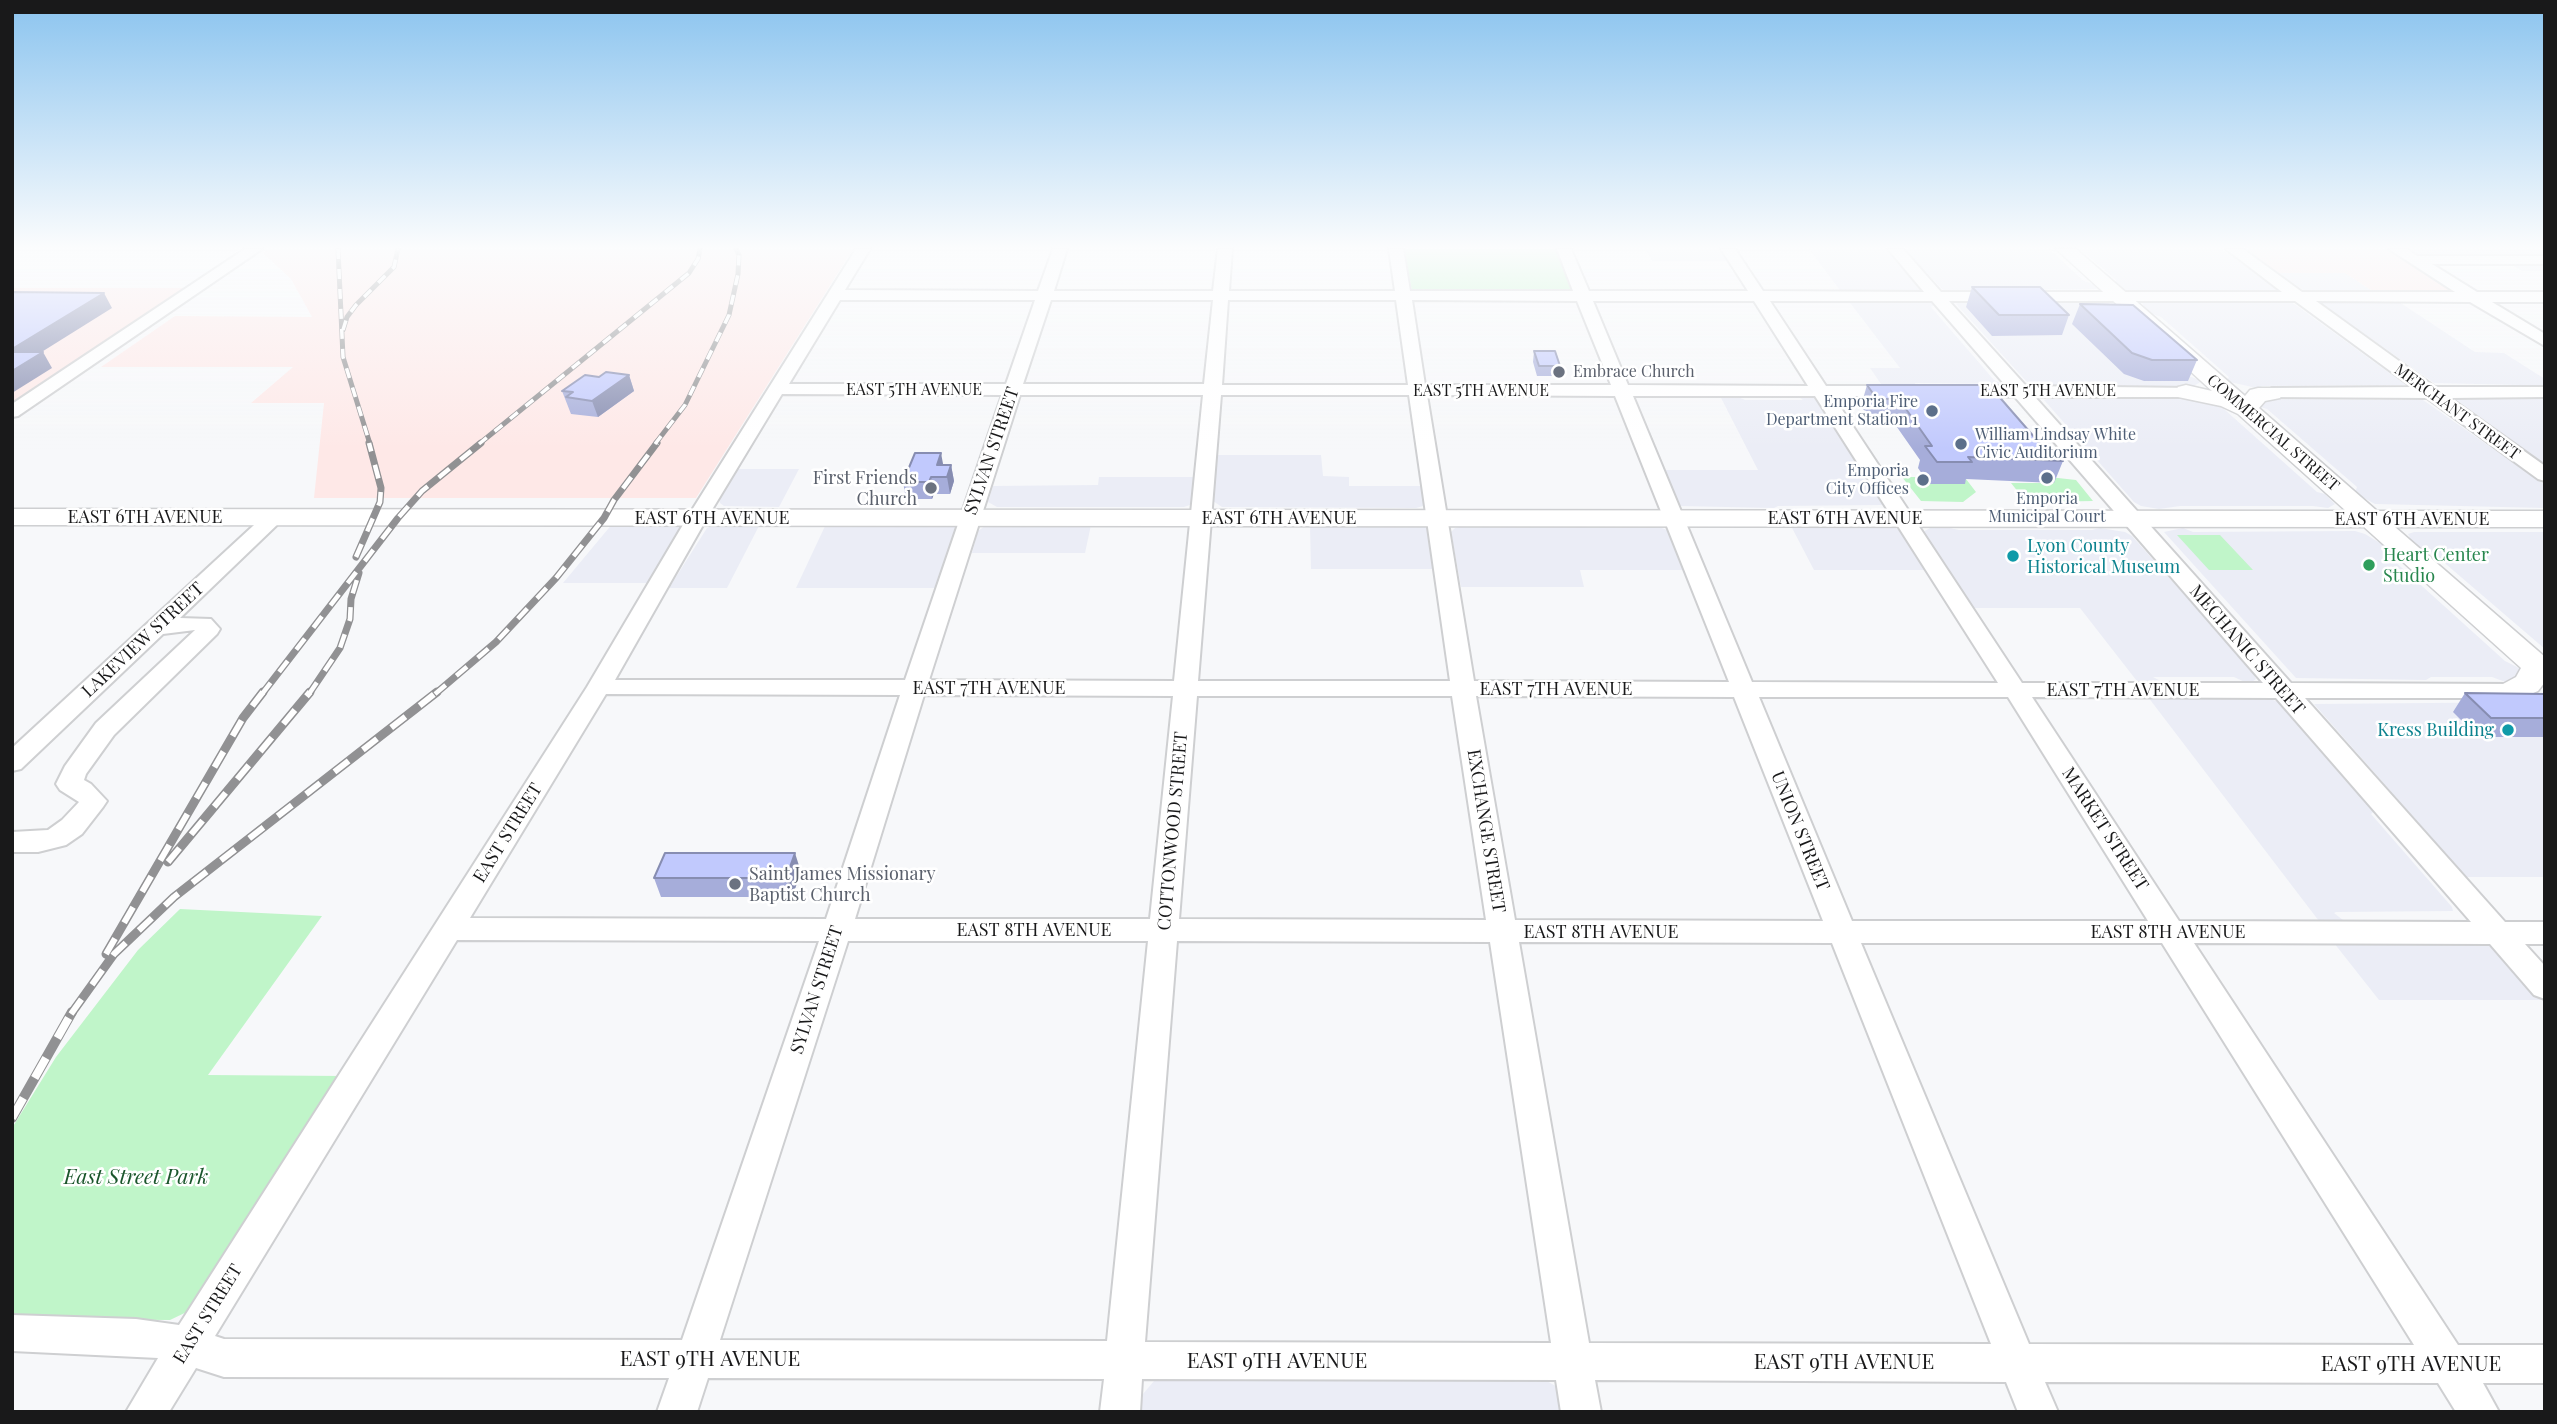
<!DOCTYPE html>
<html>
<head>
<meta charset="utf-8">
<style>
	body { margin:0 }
	#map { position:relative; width:2557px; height:1424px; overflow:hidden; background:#f7f8fa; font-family:"Playfair Display",serif }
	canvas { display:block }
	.frame { position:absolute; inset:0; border:14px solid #19191a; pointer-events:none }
</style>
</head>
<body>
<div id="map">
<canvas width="2557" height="1424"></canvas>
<div class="frame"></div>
</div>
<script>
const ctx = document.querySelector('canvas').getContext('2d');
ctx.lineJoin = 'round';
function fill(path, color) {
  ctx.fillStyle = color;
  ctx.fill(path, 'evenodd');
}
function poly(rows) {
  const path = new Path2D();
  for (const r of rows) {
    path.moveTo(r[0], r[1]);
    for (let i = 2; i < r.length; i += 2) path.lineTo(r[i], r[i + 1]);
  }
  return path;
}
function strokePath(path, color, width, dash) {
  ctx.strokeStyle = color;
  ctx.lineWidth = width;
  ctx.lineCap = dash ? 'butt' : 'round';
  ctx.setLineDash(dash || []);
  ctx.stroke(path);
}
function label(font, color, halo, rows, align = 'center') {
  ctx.font = font + ' "Playfair Display",serif';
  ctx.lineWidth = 5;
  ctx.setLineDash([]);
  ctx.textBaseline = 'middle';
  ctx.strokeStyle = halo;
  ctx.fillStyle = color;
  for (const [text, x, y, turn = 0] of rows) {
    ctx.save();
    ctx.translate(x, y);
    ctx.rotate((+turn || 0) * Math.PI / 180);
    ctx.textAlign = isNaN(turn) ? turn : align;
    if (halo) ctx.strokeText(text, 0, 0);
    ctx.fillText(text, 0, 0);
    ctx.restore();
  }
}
fill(poly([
	[1646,249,1723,249,1731,261,1652,261],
	[1809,249,1887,249,1922,290,1912,292,1842,293],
	[1904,249,2049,249,2084,281,2094,284,2097,289,1944,291],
	[2080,249,2222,249,2278,290,2128,291,2113,284,2116,280],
	[2404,249,2545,249,2545,271,2522,271,2507,262,2425,262],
	[2277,273,2345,273,2377,294,2308,293],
	[1847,299,1922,300,1931,303,1934,305,1931,307,1994,380,2002,384,1915,383,1916,386,1883,387,1870,368,1900,368],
	[2396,300,2475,352,2504,353,2545,379,2545,389,2521,385,2434,383,2319,302],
	[1960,301,2108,302,2189,376,2202,381,2192,387,2032,384,2026,381,1956,304],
	[2146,302,2293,303,2406,385,2261,386,2265,390,2230,382,2227,380,2229,377,2161,317,2149,313,2142,303],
	[1719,394,1732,394,1745,400,1803,400,1796,395,1815,396,1883,505,1778,506,1774,508,1679,506,1664,470,1758,470],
	[2545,396,2545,464,2454,398],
	[2051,398,2203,398,2227,404,2224,409,2317,492,2325,494,2335,504,2328,508,2313,506,2180,506,2159,509,2141,506,2134,502,2044,400],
	[2266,399,2423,400,2545,485,2545,508,2375,504,2355,493,2357,487,2267,409,2254,405],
	[1217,455,1321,455,1323,476,1349,477,1349,486,1423,486,1425,503,1423,506,1416,508,1222,507,1213,501],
	[736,469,799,469,779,507,724,506,720,503,719,498],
	[1099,477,1197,477,1193,504,1184,507,997,507,988,502,993,486,1098,485],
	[613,523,686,524,654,583,563,583],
	[760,524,727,588,669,588,707,528,715,525],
	[826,524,951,525,958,528,939,588,796,588],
	[1091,525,1085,553,972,553,978,531,985,526],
	[1310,526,1425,527,1430,531,1437,569,1311,569],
	[1463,526,1659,527,1670,531,1686,570,1580,570,1584,587,1461,587,1451,532,1455,528],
	[1791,526,1896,528,1902,531,1926,570,1814,570],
	[1945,527,1959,530,2092,530,2100,528,2125,532,2132,536,2253,672,2256,679,2249,684,2234,677,2153,677,2168,685,2140,685,2080,608,1973,608,1923,532,1930,528],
	[2183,528,2193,532,2355,531,2365,534,2385,546,2381,549,2505,661,2525,671,2508,683,2492,677,2431,677,2426,680,2296,678,2164,532],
	[2414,532,2545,532,2545,649,2433,553,2413,544,2408,534],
	[2148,697,2264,697,2285,704,2378,808,2371,814,2452,907,2453,911,2336,912,2334,913,2348,924,2322,925],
	[2545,702,2545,877,2466,877,2314,704],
	[2334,943,2493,944,2545,1000,2379,1000],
	[1161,1378,1545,1380,1559,1388,1563,1412,1140,1412,1143,1394,1154,1381]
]), '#ebedf6');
fill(poly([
	[270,249,853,249,696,498,314,498,324,403,251,403,293,367,101,367,175,316,312,317,291,279,263,253],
	[2244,249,2391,249,2460,293,2377,294,2345,273,2277,273],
	[12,288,188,288,12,406]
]), '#fee8e7');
fill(poly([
	[1404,249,1559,249,1573,292,1412,291],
	[1902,477,1924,477,1930,484,1964,484,1966,479,1976,492,1963,502,1921,501],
	[2049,477,2076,480,2093,501,2043,502,2019,493,2011,483,2053,483],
	[2177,535,2220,535,2253,570,2209,570],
	[180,909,322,916,208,1075,344,1076,193,1309,170,1320,12,1319,12,1128,56,1057,138,950]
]), '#c0f5c9');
const minor = poly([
	[245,249,262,249,18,416,12,417,12,404,245,249],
	[856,249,870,249,845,290,1038,291,1053,249,1067,249,1054,291,1213,291,1218,249,1232,249,1229,291,1395,291,1389,249,1403,249,1410,291,1573,291,1557,249,1571,249,1589,291,1748,291,1721,249,1735,249,1763,291,1924,292,1888,249,1903,249,1941,292,2282,292,2226,249,2243,249,2302,292,2455,292,2389,249,2407,249,2417,256,2545,256,2545,264,2432,264,2477,292,2545,292,2545,302,2492,302,2545,334,2545,346,2470,302,2316,301,2435,387,2545,387,2545,397,2450,398,2545,466,2545,481,2538,479,2427,398,2266,397,2263,393,2272,388,2412,387,2295,301,1949,301,2026,386,2192,388,2195,392,2192,396,2186,397,2035,397,2291,683,2514,684,2523,686,2526,691,2523,696,2514,698,2305,698,2505,922,2545,922,2545,944,2525,944,2545,966,2545,999,2534,995,2490,944,2194,943,2458,1345,2545,1345,2545,1383,2483,1383,2499,1412,2456,1412,2438,1383,2045,1382,2058,1412,2018,1412,2006,1382,1595,1380,1601,1412,1561,1412,1556,1380,1142,1379,1140,1412,1100,1412,1104,1379,708,1378,697,1412,657,1412,669,1378,224,1377,196,1368,169,1412,126,1412,158,1358,12,1351,12,1315,136,1319,179,1325,587,687,687,518,856,249],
	[840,300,1035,300,1006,384,789,384,840,300],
	[1051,300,1213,300,1204,384,1023,384,1051,300],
	[1228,300,1396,300,1408,385,1222,385,1228,300],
	[1412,300,1577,301,1611,385,1425,385,1412,300],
	[1593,301,1754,301,1808,386,1628,385,1593,301],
	[1770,301,1932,301,2006,386,1960,386,1951,391,1954,395,2015,397,2263,683,2022,683,1833,396,1899,396,1908,391,1899,386,1826,386,1770,301],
	[782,394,1002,395,905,680,615,680,707,518,782,394],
	[1020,395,1203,395,1174,681,929,680,1020,395],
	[1221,395,1409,395,1450,681,1198,681,1221,395],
	[1427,395,1615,396,1729,682,1474,681,1427,395],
	[1633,396,1815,396,1998,683,1752,682,1633,396],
	[606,694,900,695,826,919,470,918,606,694],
	[924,695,1173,696,1150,919,855,919,924,695],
	[1197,696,1452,696,1486,920,1179,919,1197,696],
	[1476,696,1734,697,1823,921,1515,920,1476,696],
	[1759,697,2008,697,2148,921,1852,921,1759,697],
	[2032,697,2276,698,2471,922,2179,921,2032,697],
	[457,940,819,941,682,1340,224,1339,215,1336,457,940],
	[848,941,1148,941,1107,1341,720,1340,848,941],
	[1177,941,1490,942,1551,1343,1145,1342,1177,941],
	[1519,942,1832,943,1991,1344,1589,1343,1519,942],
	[1861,943,2162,943,2414,1345,2029,1344,1861,943],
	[273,512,280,514,283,518,280,522,180,618,211,619,220,629,217,634,114,735,86,774,84,780,91,784,107,801,103,807,82,834,66,845,38,852,12,852,12,832,48,830,62,820,79,802,60,790,56,784,65,766,96,723,195,630,163,634,21,769,12,771,12,748,266,514,273,512]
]);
const major = poly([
	[2056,249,2076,249,2245,396,2250,390,2258,388,2280,388,2283,393,2280,398,2265,401,2259,408,2377,511,2545,511,2545,527,2395,527,2545,657,2545,682,2538,691,2514,701,2503,698,2499,691,2503,684,2516,677,2521,668,2364,527,12,525,12,509,2346,511,2238,414,2221,406,2178,397,2175,392,2178,387,2186,385,2212,391,2056,249]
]);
strokePath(minor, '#cecfd1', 4);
strokePath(major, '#cecfd1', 3);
fill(minor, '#fff');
fill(major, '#fff');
const railFar3 = poly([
	[338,249,343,357,370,444],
	[343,330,347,317,356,305,394,267,398,249],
	[479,444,689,273,698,259,700,249],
	[655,444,685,405,729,315,738,274,739,255,736,249]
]);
const railFar2 = poly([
	[356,557,380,502,381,488,369,443],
	[262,694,398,518,422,491,481,443],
	[309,694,340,648,350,619,351,599,359,573],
	[435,694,496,642,556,578,604,518,614,500,657,443]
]);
const railFar1 = poly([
	[168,862,310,692],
	[106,954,243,718,263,692],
	[71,1014,114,954,174,897,437,692]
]);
const rail = poly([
	[12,1118,72,1012]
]);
strokePath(railFar3, '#919193', 5);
strokePath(railFar2, '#919193', 7);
strokePath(railFar1, '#919193', 9);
strokePath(rail, '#919193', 10);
strokePath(railFar3, '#fff', 3.5, [10]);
strokePath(railFar2, '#fff', 4.5, [14]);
strokePath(railFar1, '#fff', 6, [18]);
strokePath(rail, '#fff', 8, [23]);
fill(poly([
	[1972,287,2069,315,2062,335,1992,336,1966,307],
	[2080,304,2197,360,2188,381,2144,381,2124,374,2072,324],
	[1534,351,1560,366,1559,376,1537,376,1533,362],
	[629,375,634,391,598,417,571,414,562,391,599,377],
	[1867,385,2042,446,2063,461,2054,483,1966,479,1965,484,1929,484,1918,468,1920,460,1892,420,1871,420,1861,406],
	[943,465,951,465,954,481,950,494,934,494,932,499,906,499,903,482],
	[2465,693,2545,694,2545,737,2478,737,2453,712],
	[801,872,792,897,661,897,654,878]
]), '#a6adda');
fill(poly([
	[104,293,112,308,16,368,12,362,12,349],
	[43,352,52,368,12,393,12,371],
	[629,375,634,391,598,417,592,401],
	[941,453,944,469,937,465],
	[951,465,954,481,950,494,947,477],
	[931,477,934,494,932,499,929,482],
	[795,853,801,872,792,897,786,878]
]), '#878db1');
const building = poly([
	[1972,287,2040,287,2069,315,1999,315,1972,287],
	[12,292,104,293,12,349,12,292],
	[2080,304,2133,305,2197,360,2152,360,2132,353,2080,304],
	[1534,351,1555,351,1560,366,1539,366,1534,351],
	[12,352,43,352,12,371,12,352],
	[606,372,629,375,592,401,566,397,573,392,562,391,585,375,599,377,606,372],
	[1867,385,1989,385,2042,446,2050,446,2063,461,1968,457,1972,462,1937,462,1925,446,1932,446,1899,399,1877,399,1867,385],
	[915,453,941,453,937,465,951,465,947,477,931,477,929,482,903,482,915,453],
	[2465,693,2545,694,2545,718,2491,718,2465,693],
	[665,853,795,853,786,878,654,878,665,853]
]);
fill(building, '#c1c9fd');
strokePath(building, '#878db1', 2);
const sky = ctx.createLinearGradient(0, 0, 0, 449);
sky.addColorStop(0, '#8bc4ef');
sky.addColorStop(0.55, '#fbfcfd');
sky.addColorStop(1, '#fbfcfd00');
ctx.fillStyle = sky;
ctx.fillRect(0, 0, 2557, 449);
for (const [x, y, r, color] of [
	[1559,372,7,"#6b7280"],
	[1932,411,7,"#5c6f8a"],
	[1961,444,7,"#5c6f8a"],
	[2047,478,7,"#5c6f8a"],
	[1923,480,7,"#5c6f8a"],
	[931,488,7,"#6b7280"],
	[2013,556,7,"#0f9aa8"],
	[2369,565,7,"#2e9e5b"],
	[2508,730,7,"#0f9aa8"],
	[735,884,7,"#6b7280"]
]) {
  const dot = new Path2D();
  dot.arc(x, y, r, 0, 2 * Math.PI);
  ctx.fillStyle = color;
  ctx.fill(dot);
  strokePath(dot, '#fff', 2.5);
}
label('16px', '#5b616d', '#fff', [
	["Embrace Church",1573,372]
], 'left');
label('16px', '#19191a', '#fff', [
	["EAST 5TH AVENUE",914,390],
	["EAST 5TH AVENUE",1481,391],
	["EAST 5TH AVENUE",2048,391],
	["MERCHANT STREET",2457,412,36],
	["COMMERCIAL STREET",2273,433,41]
]);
label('16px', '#4e5e75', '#fff', [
	["Emporia Fire",1918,402],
	["Department Station 1",1918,420],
	["William Lindsay White",1975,435,"left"],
	["Civic Auditorium",1975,453,"left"],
	["Emporia",1909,471],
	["City Offices",1909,489],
	["Emporia",2047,499,"center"],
	["Municipal Court",2047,517,"center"]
], 'right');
label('18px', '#19191a', '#fff', [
	["SYLVAN STREET",992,451,-71],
	["EAST 6TH AVENUE",145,517],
	["EAST 6TH AVENUE",712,518],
	["EAST 6TH AVENUE",1279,518],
	["EAST 6TH AVENUE",1845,518],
	["EAST 6TH AVENUE",2412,519],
	["LAKEVIEW STREET",143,640,-43],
	["MECHANIC STREET",2247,650,49],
	["EAST 7TH AVENUE",989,688],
	["EAST 7TH AVENUE",1556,689],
	["EAST 7TH AVENUE",2123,690],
	["MARKET STREET",2105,829,57],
	["COTTONWOOD STREET",1173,831,-85],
	["EXCHANGE STREET",1486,831,81],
	["UNION STREET",1800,831,68],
	["EAST STREET",508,833,-58],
	["EAST 8TH AVENUE",1034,930],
	["EAST 8TH AVENUE",1601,932],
	["EAST 8TH AVENUE",2168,932],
	["SYLVAN STREET",817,990,-72],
	["EAST STREET",208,1314,-58]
]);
label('18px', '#5b616d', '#fff', [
	["First Friends",917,478],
	["Church",917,499],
	["Saint James Missionary",749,874,"left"],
	["Baptist Church",749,895,"left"]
], 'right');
label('18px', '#0d838f', '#fff', [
	["Lyon County",2027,546],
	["Historical Museum",2027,567],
	["Kress Building",2494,730,"right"]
], 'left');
label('18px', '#27864d', '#fff', [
	["Heart Center",2383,555],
	["Studio",2383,576]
], 'left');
label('italic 21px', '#1b562c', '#fff', [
	["East Street Park",136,1177]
]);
label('21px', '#19191a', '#fff', [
	["EAST 9TH AVENUE",710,1359],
	["EAST 9TH AVENUE",1277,1361],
	["EAST 9TH AVENUE",1844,1362],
	["EAST 9TH AVENUE",2411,1364]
]);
</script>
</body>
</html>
